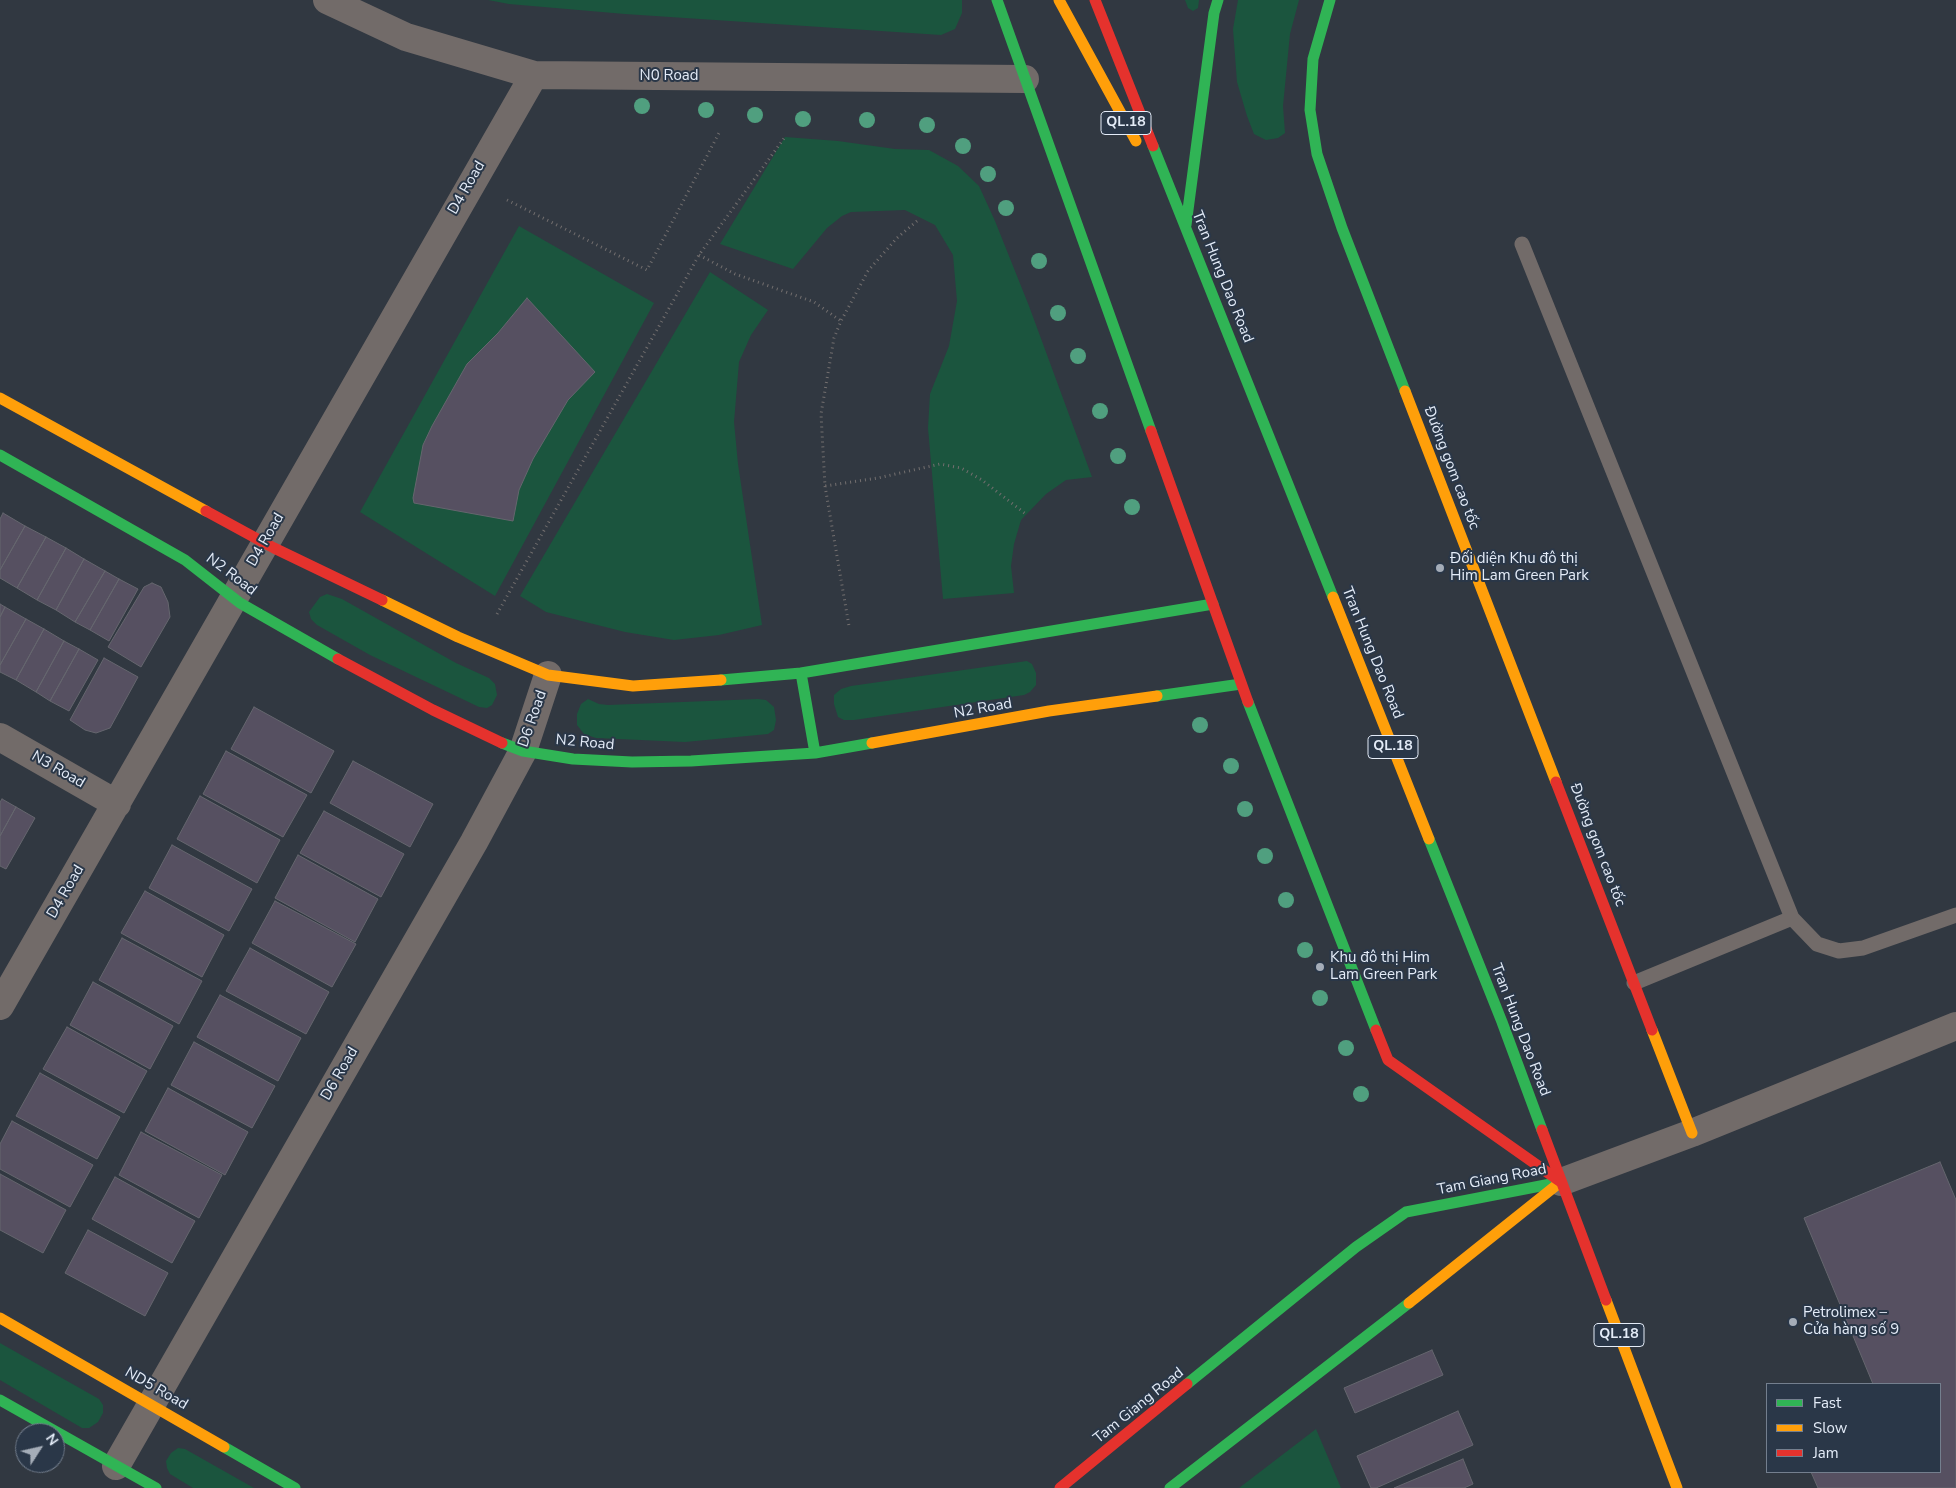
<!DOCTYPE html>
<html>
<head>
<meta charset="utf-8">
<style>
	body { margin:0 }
	#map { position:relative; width:1956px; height:1488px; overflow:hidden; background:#313841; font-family:"Nunito Sans",sans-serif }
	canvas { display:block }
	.legend { position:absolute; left:1766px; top:1383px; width:175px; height:90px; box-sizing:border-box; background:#2a3748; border:1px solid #747f8e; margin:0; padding:6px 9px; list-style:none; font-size:15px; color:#e4ecf8 }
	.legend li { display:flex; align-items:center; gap:10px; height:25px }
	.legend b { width:25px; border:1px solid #747f8e }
	.north { position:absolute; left:15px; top:1423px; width:50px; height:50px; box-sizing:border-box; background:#2a3748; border:1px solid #747f8e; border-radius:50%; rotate:55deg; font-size:14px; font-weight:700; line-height:20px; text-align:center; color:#e4ecf8 }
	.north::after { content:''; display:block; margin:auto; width:18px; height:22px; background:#a5adb8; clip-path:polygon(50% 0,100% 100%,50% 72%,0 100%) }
</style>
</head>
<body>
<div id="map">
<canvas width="1956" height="1488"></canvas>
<ul class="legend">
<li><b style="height:6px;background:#30b455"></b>Fast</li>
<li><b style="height:6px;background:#ff9f0a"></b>Slow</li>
<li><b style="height:6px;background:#e5322d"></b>Jam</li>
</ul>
<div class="north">N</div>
</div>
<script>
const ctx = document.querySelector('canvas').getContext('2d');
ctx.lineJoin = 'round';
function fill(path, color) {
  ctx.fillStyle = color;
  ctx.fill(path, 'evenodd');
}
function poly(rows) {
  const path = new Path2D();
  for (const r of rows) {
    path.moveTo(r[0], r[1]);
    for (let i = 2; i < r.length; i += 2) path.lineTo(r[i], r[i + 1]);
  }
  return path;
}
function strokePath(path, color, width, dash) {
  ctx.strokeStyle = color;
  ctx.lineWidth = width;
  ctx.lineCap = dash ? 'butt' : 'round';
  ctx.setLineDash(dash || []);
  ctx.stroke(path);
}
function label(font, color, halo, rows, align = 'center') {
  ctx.font = font + ' "Nunito Sans",sans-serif';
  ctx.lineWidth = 4;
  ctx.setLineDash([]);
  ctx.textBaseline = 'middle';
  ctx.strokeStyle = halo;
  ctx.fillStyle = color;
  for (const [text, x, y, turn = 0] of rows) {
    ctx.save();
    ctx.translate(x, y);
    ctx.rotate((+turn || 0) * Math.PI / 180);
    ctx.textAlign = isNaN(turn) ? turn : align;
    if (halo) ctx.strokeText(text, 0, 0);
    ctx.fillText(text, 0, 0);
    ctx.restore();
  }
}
fill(poly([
	[488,0,962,0,962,13,955,29,941,35,625,14,509,4],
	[1185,0,1199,0,1198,8,1193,11,1188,8],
	[1238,0,1299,0,1290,34,1283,106,1285,133,1278,138,1266,140,1254,134,1247,116,1237,82,1233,29],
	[785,137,838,141,895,149,929,150,958,166,979,186,995,221,1029,306,1092,477,1066,480,1046,494,1021,520,1014,544,1011,566,1014,593,943,599,928,428,930,394,949,346,957,301,953,255,935,225,905,210,851,212,842,216,827,228,793,269,720,244],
	[519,226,654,303,495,596,360,512],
	[710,272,768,310,751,335,739,362,734,422,738,464,762,625,719,635,674,640,625,632,546,612,520,596],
	[327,594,342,599,456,663,489,678,495,684,497,695,492,705,487,708,479,707,370,655,317,625,311,619,309,612,320,597],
	[1027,661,1032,664,1036,673,1036,685,1030,692,1024,695,854,720,844,720,838,717,834,704,834,695,841,689,851,686],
	[588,699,599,704,608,705,758,699,766,700,774,707,776,720,774,730,768,734,685,742,596,738,584,734,577,725,577,714,581,704],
	[0,1343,99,1399,103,1405,103,1413,98,1422,89,1428,82,1428,0,1380],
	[1316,1429,1341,1488,1239,1488],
	[178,1448,185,1449,254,1488,193,1488,170,1474,167,1468,166,1461,171,1453]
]), '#1b553e');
const building = poly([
	[527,298,595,372,568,400,533,459,519,490,513,521,414,503,413,498,423,445,432,426,467,364,498,333,527,298],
	[3,513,25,526,0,570,0,519,3,513],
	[25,526,46,537,17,588,0,578,0,570,25,526],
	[46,537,66,548,37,600,17,588,46,537],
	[66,548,84,559,56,610,37,600,66,548],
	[84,559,105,571,75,622,56,610,84,559],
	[105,571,119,579,90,630,75,622,105,571],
	[119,579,138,589,109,641,90,630,119,579],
	[152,583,161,587,168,602,170,617,141,667,108,647,144,587,152,583],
	[0,604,5,607,0,617,0,604],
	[5,607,26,619,0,665,0,617,5,607],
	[26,619,44,629,16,680,0,672,0,665,26,619],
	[44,629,64,641,36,692,16,680,44,629],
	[64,641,79,649,50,701,36,692,64,641],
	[79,649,98,660,69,711,50,701,79,649],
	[104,658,138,677,110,728,96,733,85,730,70,720,104,658],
	[254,707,334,751,311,793,231,749,254,707],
	[226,751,307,795,283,837,203,794,226,751],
	[353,761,433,804,410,847,330,803,353,761],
	[200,796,280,840,257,883,177,839,200,796],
	[2,799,16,807,0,836,0,802,2,799],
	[16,807,35,818,6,869,0,866,0,836,16,807],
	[324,811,404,854,381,897,300,853,324,811],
	[172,845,252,889,229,931,149,888,172,845],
	[298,855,378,899,355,942,275,898,298,855],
	[145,891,224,935,202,977,121,933,145,891],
	[275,901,356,944,332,987,252,943,275,901],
	[122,938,202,981,179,1024,99,980,122,938],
	[250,948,329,992,306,1034,226,991,250,948],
	[93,982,173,1026,150,1069,70,1025,93,982],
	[220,995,301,1038,278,1081,197,1037,220,995],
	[67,1027,147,1071,124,1113,43,1069,67,1027],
	[194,1042,275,1086,252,1128,171,1085,194,1042],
	[40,1073,120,1117,97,1159,16,1116,40,1073],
	[168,1088,248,1132,225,1175,145,1131,168,1088],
	[12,1121,93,1165,70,1207,0,1169,0,1144,12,1121],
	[141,1132,222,1175,199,1218,119,1175,141,1132],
	[1940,1162,1956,1200,1956,1488,1818,1488,1811,1472,1940,1472,1940,1384,1873,1384,1804,1218,1940,1162],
	[0,1174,66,1210,43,1253,0,1230,0,1174],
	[115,1177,195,1221,172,1263,92,1219,115,1177],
	[88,1230,168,1273,145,1316,65,1273,88,1230],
	[1432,1350,1443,1375,1355,1413,1344,1388,1432,1350],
	[1458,1411,1473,1445,1376,1488,1371,1488,1357,1456,1458,1411],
	[1463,1459,1473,1484,1464,1488,1394,1488,1463,1459]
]);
fill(building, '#565061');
strokePath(building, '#65666e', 1);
strokePath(poly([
	[507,200,647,270,719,133],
	[917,221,897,238,868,271,841,321,834,338,821,414,825,486,878,478,940,464,961,468,982,480,1027,515],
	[699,255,735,274,814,302,841,321],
	[825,486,849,626],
	[497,614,699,255,785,137]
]), '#736f6f', 3, [1, 4]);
strokePath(poly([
	[1522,244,1792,918,1634,983],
	[1792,918,1817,944,1839,951,1863,948,1956,915]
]), '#726b69', 15);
strokePath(poly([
	[327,0,406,37,534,75,1025,79],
	[0,737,117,804],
	[0,1006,534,75],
	[1561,1182,1692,1133,1956,1026],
	[116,1466,474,842,523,751,548,675]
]), '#726b69', 28);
strokePath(poly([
	[997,0,1151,431],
	[1330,0,1313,59,1310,110,1317,154,1342,228,1405,391],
	[1153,146,1333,597],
	[1186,225,1214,13,1218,0],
	[0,455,185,560,240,603,338,659],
	[801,673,815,753],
	[721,680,801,673,1213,604],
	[1157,696,1241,684],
	[1248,702,1376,1030],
	[502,743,523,751,573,759,632,762,691,761,815,753,872,743],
	[1429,839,1502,1022,1542,1130],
	[1187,1384,1356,1247,1406,1212,1561,1182],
	[0,1400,156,1488],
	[224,1447,295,1488],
	[1170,1488,1409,1303]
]), '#30b455', 11);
strokePath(poly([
	[1059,0,1136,141],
	[1405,391,1556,782],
	[0,398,206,511],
	[1333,597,1429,839],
	[382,600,458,637,548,675,633,686,721,680],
	[872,743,1049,711,1157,696],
	[1652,1030,1692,1133],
	[1606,1300,1677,1488],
	[1409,1303,1558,1184],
	[0,1318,224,1447]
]), '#ff9f0a', 11);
strokePath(poly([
	[1095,0,1153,146],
	[1151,431,1248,702],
	[206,511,274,548,382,600],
	[338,659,433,710,502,743],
	[1556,782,1652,1030],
	[1376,1030,1388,1060,1561,1182],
	[1542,1130,1606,1300],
	[1060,1488,1187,1384]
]), '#e5322d', 11);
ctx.fillStyle = '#509f7f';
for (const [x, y] of [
	[642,106],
	[706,110],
	[755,115],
	[803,119],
	[867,120],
	[927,125],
	[963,146],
	[988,174],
	[1006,208],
	[1039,261],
	[1058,313],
	[1078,356],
	[1100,411],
	[1118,456],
	[1132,507],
	[1200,725],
	[1231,766],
	[1245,809],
	[1265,856],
	[1286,900],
	[1305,950],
	[1320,998],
	[1346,1048],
	[1361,1094]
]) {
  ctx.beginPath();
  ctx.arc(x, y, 8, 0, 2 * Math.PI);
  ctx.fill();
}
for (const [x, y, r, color] of [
	[1440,568,5,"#a5adb8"],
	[1320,967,5,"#a5adb8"],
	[1793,1322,5,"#a5adb8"]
]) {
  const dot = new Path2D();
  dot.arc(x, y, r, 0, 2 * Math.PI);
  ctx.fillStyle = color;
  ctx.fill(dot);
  strokePath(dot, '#2a3748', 2);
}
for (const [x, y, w] of [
	[1126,123,50],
	[1393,747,50],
	[1619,1335,50]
]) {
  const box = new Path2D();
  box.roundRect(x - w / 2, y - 11.5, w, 23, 4);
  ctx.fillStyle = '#2a3748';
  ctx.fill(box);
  strokePath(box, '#e4ecf8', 1);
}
label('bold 14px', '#e4ecf8', null, [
	["QL.18",1126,123],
	["QL.18",1393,747],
	["QL.18",1619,1335]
]);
label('15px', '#e4ecf8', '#2a3748', [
	["N0 Road",669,76],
	["D4 Road",467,188,-60],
	["Tran Hung Dao Road",1222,277,68],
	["Đường gom cao tốc",1451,468,69],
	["D4 Road",266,540,-60],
	["N2 Road",231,575,37],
	["Tran Hung Dao Road",1372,653,68],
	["N2 Road",983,709,-10],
	["D6 Road",533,719,-71],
	["N2 Road",585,743,5],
	["N3 Road",58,770,30],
	["Đường gom cao tốc",1597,845,69],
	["D4 Road",66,892,-60],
	["Tran Hung Dao Road",1520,1030,69],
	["D6 Road",340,1074,-60],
	["Tam Giang Road",1492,1180,-11],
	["ND5 Road",156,1389,30],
	["Tam Giang Road",1139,1406,-39]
]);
label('15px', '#e4ecf8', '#2a3748', [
	["Đối diện Khu đô thị",1450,559],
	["Him Lam Green Park",1450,576],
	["Khu đô thị Him",1330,958],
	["Lam Green Park",1330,975],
	["Petrolimex –",1803,1313],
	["Cửa hàng số 9",1803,1330]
], 'left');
</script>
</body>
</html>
